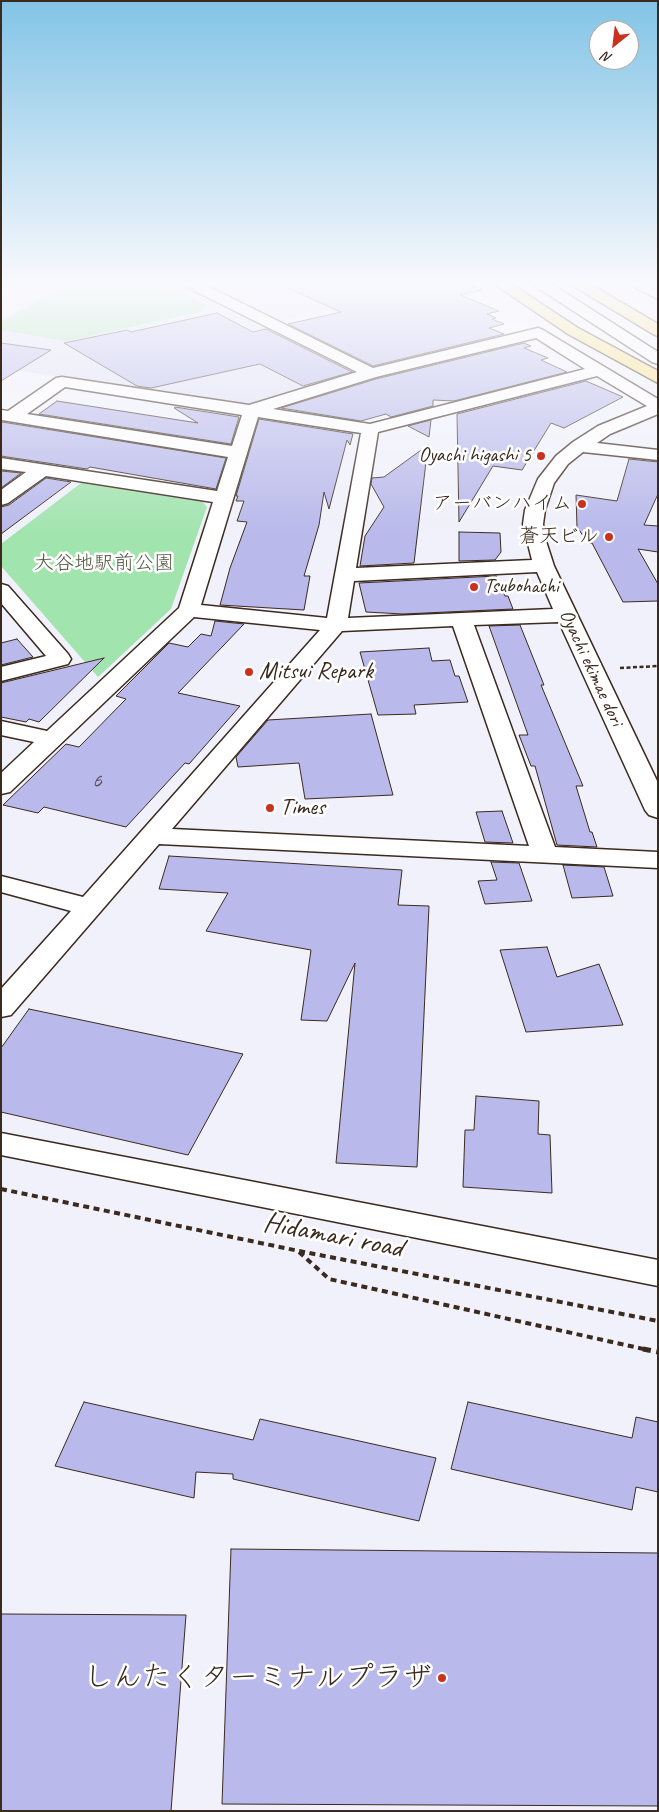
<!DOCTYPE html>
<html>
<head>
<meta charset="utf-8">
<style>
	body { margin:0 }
	#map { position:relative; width:659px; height:1812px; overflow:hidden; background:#f1f1fb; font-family:Caveat,sans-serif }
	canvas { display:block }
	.frame { position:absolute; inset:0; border:2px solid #3b2a1e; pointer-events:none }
	.north { position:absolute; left:589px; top:20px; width:50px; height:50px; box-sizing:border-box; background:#fff; border:1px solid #b1aaa5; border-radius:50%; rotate:209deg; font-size:14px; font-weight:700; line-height:20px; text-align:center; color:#3b2a1e }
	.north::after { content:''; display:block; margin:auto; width:18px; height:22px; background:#c8321e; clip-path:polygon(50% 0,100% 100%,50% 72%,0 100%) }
</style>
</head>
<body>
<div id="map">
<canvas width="659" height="1812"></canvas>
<div class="frame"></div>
<div class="north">N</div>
</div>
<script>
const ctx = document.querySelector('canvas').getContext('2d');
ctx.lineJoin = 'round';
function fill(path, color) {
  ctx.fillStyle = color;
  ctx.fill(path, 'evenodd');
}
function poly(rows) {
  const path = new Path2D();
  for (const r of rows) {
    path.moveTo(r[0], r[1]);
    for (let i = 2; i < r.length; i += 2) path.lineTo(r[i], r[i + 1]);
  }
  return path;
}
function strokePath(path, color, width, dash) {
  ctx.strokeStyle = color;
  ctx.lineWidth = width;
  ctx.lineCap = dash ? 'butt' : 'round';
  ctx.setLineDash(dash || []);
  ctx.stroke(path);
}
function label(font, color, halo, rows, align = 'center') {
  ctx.font = font + ' Caveat,"Klee One",sans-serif';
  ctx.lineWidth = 5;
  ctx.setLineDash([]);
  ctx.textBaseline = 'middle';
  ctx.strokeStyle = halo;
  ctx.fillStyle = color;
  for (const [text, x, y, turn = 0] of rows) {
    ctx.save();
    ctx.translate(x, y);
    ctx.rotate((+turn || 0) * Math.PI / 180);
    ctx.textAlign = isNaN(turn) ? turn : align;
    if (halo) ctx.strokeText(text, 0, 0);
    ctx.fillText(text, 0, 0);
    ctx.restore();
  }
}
fill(poly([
	[63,281,172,281,350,370,349,373,242,405,1,368,1,319],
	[196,281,455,281,460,284,280,322]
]), '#e0e0f6');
fill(poly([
	[75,281,154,281,206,305,200,312,66,341,1,330,1,322],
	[81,483,203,502,207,507,171,609,98,677,1,566,1,544]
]), '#a1e4ae');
const building = poly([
	[272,281,480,281,481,290,460,295,499,311,487,314,496,318,492,319,504,324,489,328,504,334,373,366,288,324,341,312,272,281],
	[217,313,253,332,266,329,352,372,303,386,260,364,151,388,137,386,64,343,127,330,131,332,217,313],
	[1,343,51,350,1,381,1,343],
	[524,343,531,346,524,348,548,358,541,360,567,372,454,401,433,400,433,406,391,417,386,414,361,421,281,408,376,379,524,343],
	[586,381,623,397,564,428,551,423,522,470,493,466,459,522,457,414,586,381],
	[57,401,198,423,174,408,175,407,239,417,231,444,39,414,57,401],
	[259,419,353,434,350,445,347,440,329,509,324,492,319,525,304,576,310,576,304,610,220,605,230,568,247,522,237,521,244,501,236,501,238,496,236,496,259,419],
	[431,420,429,437,408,426,431,420],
	[1,422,2,422,226,458,216,489,90,467,87,469,1,456,1,422],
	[428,445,414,563,360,566,365,536,384,507,371,484,372,478,384,477,428,445],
	[629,459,658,462,658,494,644,525,658,526,658,552,638,549,658,584,658,601,623,602,592,543,588,543,577,527,576,495,617,501,629,459],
	[1,471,21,473,1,488,1,471],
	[46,478,71,482,1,534,1,507,9,505,46,478],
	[459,532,500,533,501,552,495,560,459,561,459,532],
	[496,576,505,596,508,596,513,609,403,614,366,612,359,583,496,576],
	[215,621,244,624,178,693,240,706,189,764,185,763,126,827,44,807,38,813,3,805,66,744,79,747,126,699,116,696,169,643,188,647,201,634,211,636,215,621],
	[520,625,544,685,541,685,583,786,576,786,590,832,592,832,597,847,557,845,535,766,531,766,519,735,528,735,489,626,520,625],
	[17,639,33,657,1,665,1,643,17,639],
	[429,648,432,661,450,660,455,676,459,676,468,702,414,705,416,714,378,715,360,652,429,648],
	[104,658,39,722,29,719,26,722,1,717,1,683,104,658],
	[371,714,393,795,305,799,299,763,238,767,236,757,268,720,371,714],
	[502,811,513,843,485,842,476,812,502,811],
	[169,856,402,870,398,905,429,906,417,1167,336,1163,355,963,327,1021,301,1020,311,950,206,931,228,893,159,889,169,856],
	[491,862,519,863,532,901,485,904,478,881,497,880,491,862],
	[563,865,604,867,613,896,572,898,563,865],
	[547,947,557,977,599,964,623,1025,526,1032,500,950,547,947],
	[29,1009,243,1054,188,1155,1,1112,1,1048,29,1009],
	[476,1096,539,1101,538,1134,550,1135,552,1193,463,1187,465,1130,474,1130,476,1096],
	[84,1402,253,1440,260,1419,436,1458,419,1521,233,1479,233,1474,196,1472,194,1498,55,1466,84,1402],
	[468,1402,632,1438,636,1417,658,1422,658,1492,636,1487,632,1510,451,1469,468,1402],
	[231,1549,658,1553,658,1806,222,1804,231,1549],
	[1,1614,186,1615,171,1811,1,1811,1,1614]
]);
fill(building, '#b9b9eb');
strokePath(building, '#3b2a1e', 1);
const minor = poly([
	[179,281,197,281,373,368,538,328,543,330,658,399,658,414,610,434,597,443,658,450,658,460,583,452,568,464,554,483,545,510,543,524,545,538,554,566,658,783,658,818,649,815,645,810,559,622,474,625,555,847,658,852,658,868,159,844,11,1015,1,1017,1,989,71,911,1,892,1,876,83,897,320,630,194,617,10,792,1,794,1,773,34,742,1,735,1,721,47,731,179,608,213,502,46,476,8,503,1,505,1,490,26,472,1,469,1,458,217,491,228,457,2,420,1,410,8,411,56,378,62,377,249,405,357,372,181,284,179,281],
	[536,338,585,369,370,424,273,409,376,377,536,338],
	[597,376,647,406,598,426,573,442,556,456,538,479,525,510,523,524,532,560,356,568,378,432,597,376],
	[65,387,242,415,232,446,27,414,65,387],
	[258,417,361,433,327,618,201,605,258,417],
	[537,572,553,609,348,618,354,581,537,572],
	[453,626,529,846,172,829,342,631,453,626],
	[530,281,547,281,658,352,658,364,652,362,532,284,530,281],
	[626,281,643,281,658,289,658,299,628,284,626,281],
	[1,584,8,586,68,654,71,659,68,664,1,681,1,667,46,656,1,603,1,584],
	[1,1133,658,1260,658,1286,1,1155,1,1133]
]);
const highway = poly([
	[490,281,507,281,578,328,658,371,658,383,568,334,490,281],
	[568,281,585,281,658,324,658,336,653,334,570,284,568,281]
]);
strokePath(minor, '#3b2a1e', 3);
strokePath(highway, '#3b2a1e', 3);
strokePath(poly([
	[463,281,480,291]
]), '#3b2a1e', 2, [3, 2.5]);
strokePath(poly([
	[620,668,658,666]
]), '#3b2a1e', 2.5, [4, 2.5]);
strokePath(poly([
	[1,1189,299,1251,658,1321],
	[299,1252,329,1279,648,1350]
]), '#3b2a1e', 4, [6, 4.5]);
strokePath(poly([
	[643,1349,658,1352]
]), '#3b2a1e', 5, [8, 5.5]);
fill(minor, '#fff');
fill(highway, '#fce080');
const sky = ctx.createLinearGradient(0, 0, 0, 535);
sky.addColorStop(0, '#82c4e6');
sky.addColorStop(0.53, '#f9f9fd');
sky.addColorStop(1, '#f9f9fd00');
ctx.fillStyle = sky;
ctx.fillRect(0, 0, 659, 535);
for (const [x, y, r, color] of [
	[541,456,5,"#c8321e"],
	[582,504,5,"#c8321e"],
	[609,537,5,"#c8321e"],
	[474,587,5,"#c8321e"],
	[249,672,5,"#c8321e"],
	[270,808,5,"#c8321e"],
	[442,1678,5,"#c8321e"]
]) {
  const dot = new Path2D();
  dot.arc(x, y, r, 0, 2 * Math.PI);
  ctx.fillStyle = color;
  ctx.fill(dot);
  strokePath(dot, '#fff', 2);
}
label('20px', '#3b2a1e', '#fff', [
	["Oyachi higashi 5",531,456],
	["アーバンハイム",572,504],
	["蒼天ビル",599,537],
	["Tsubohachi",484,587,"left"]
], 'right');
label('20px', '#545842', '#fff', [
	["大谷地駅前公園",104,564]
]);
label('20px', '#3b2a1e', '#fff', [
	["Oyachi ekimae dori",591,668,65]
]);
label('21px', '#5a4e51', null, [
	["6",97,781]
]);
label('24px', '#3b2a1e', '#fff', [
	["Mitsui Repark",259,672],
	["Times",280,808]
], 'left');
label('29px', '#3b2a1e', '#fff', [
	["Hidamari road",333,1236,11]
]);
label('29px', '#3b2a1e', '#fff', [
	["しんたくターミナルプラザ",432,1678]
], 'right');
</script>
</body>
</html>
